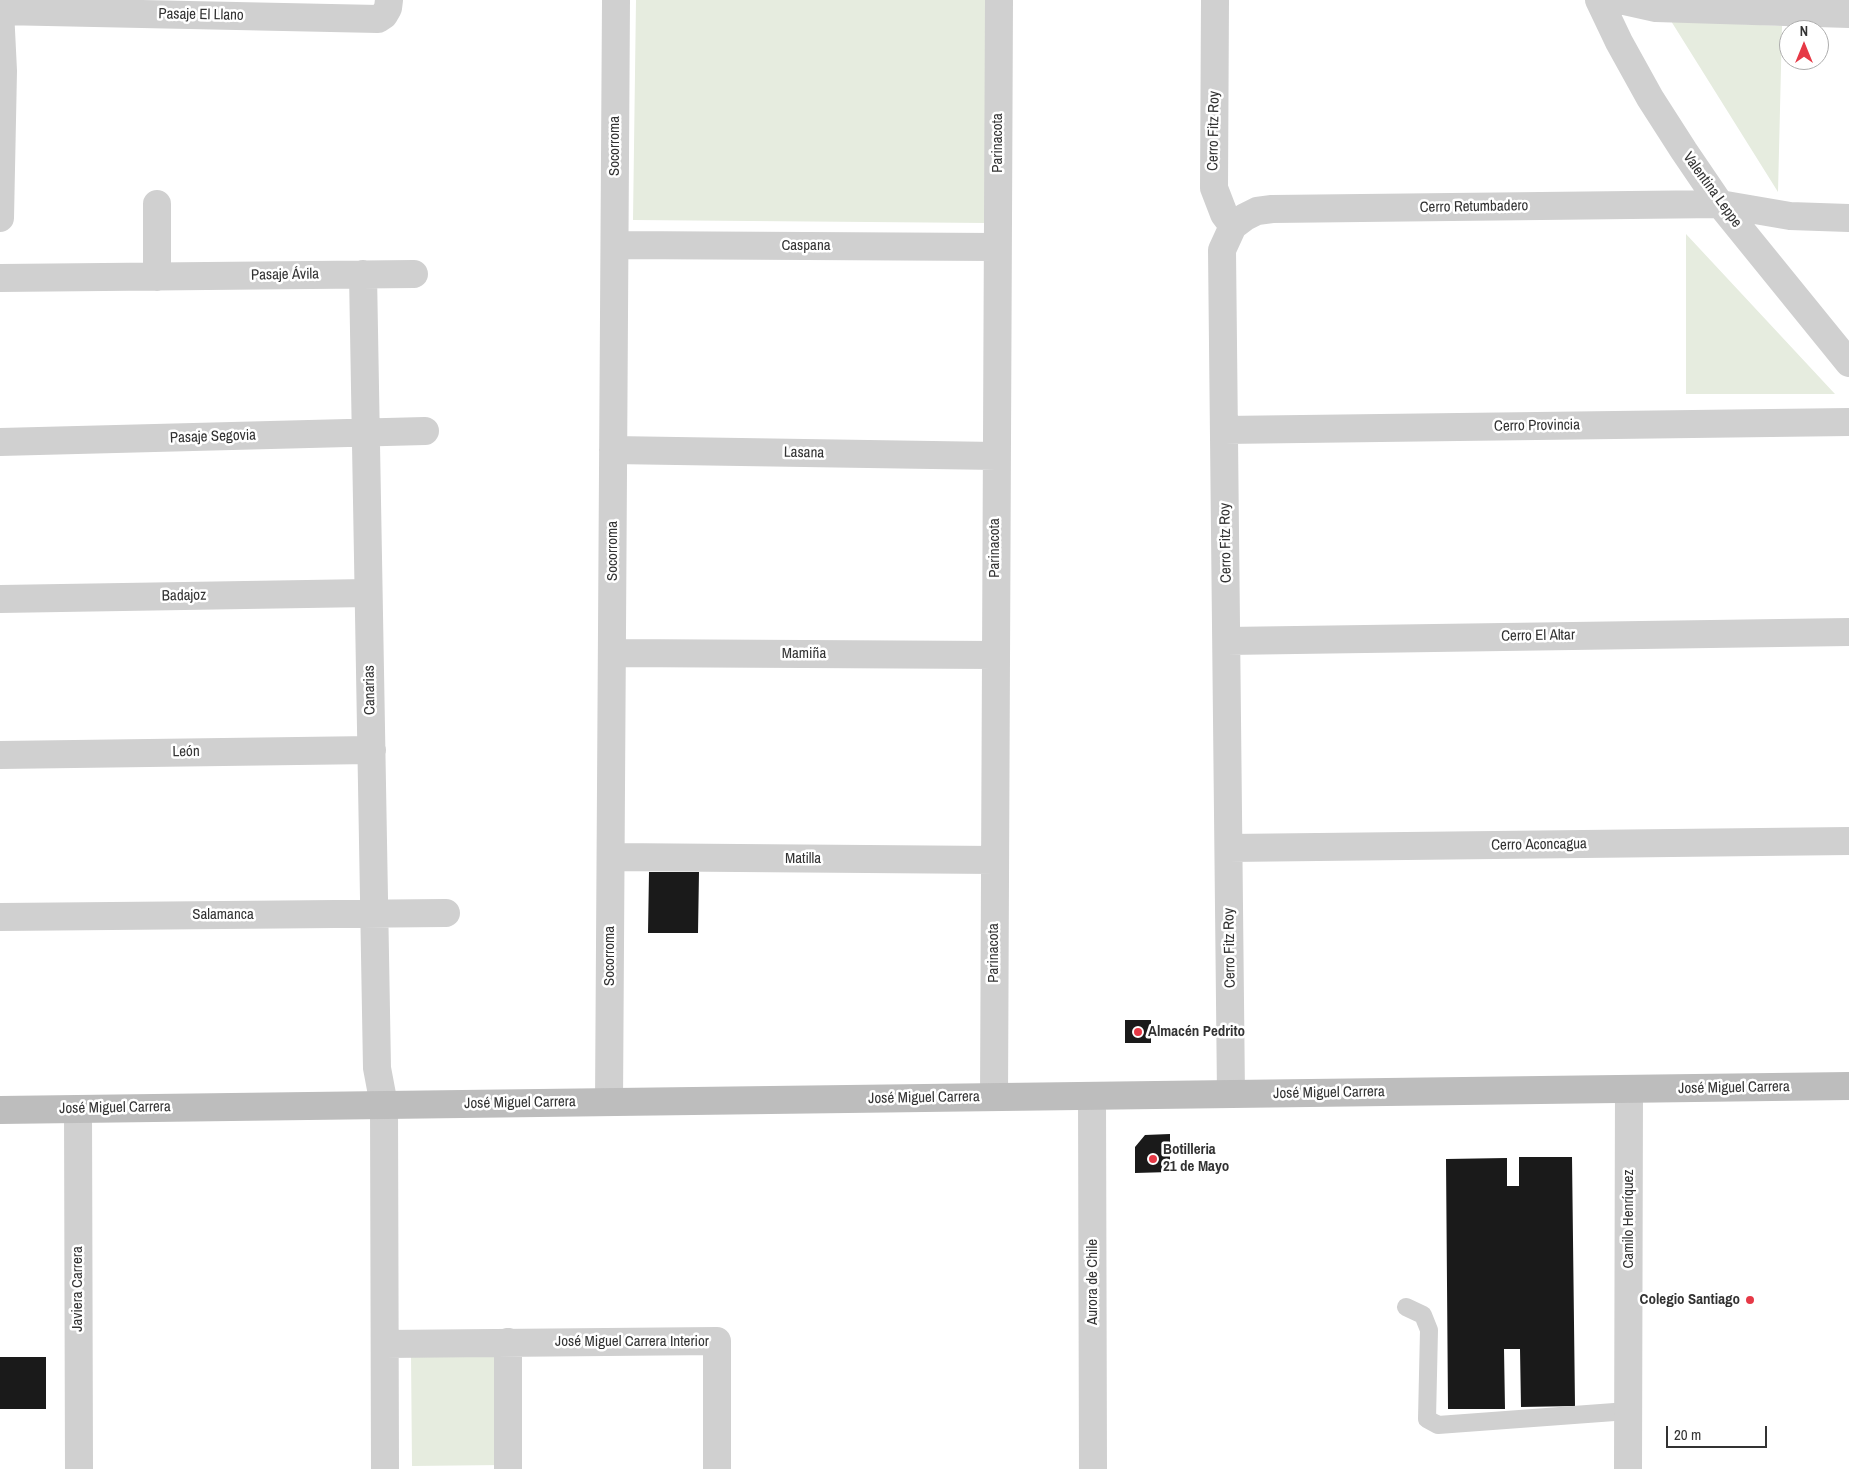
<!DOCTYPE html>
<html>
<head>
<meta charset="utf-8">
<style>
	body { margin:0 }
	#map { position:relative; width:1849px; height:1469px; overflow:hidden; background:#fff; font-family:"Archivo Narrow",sans-serif }
	canvas { display:block }
	.north { position:absolute; left:1779px; top:20px; width:50px; height:50px; box-sizing:border-box; background:#fff; border:1px solid #adadad; border-radius:50%; rotate:0deg; font-size:14px; font-weight:700; line-height:20px; text-align:center; color:#333 }
	.north::after { content:''; display:block; margin:auto; width:18px; height:22px; background:#e63946; clip-path:polygon(50% 0,100% 100%,50% 72%,0 100%) }
	.scale { position:absolute; left:1666px; top:1426px; width:101px; height:22px; box-sizing:border-box; border:2px solid #333; border-top:0; padding-left:6px; font-size:15px; line-height:18px; white-space:nowrap; color:#333; -webkit-text-stroke:4px #fff; paint-order:stroke }
</style>
</head>
<body>
<div id="map">
<canvas width="1849" height="1469"></canvas>
<div class="north">N</div>
<div class="scale">20 m</div>
</div>
<script>
const ctx = document.querySelector('canvas').getContext('2d');
ctx.lineJoin = 'round';
function fill(path, color) {
  ctx.fillStyle = color;
  ctx.fill(path, 'evenodd');
}
function poly(rows) {
  const path = new Path2D();
  for (const r of rows) {
    path.moveTo(r[0], r[1]);
    for (let i = 2; i < r.length; i += 2) path.lineTo(r[i], r[i + 1]);
  }
  return path;
}
function strokePath(path, color, width, dash) {
  ctx.strokeStyle = color;
  ctx.lineWidth = width;
  ctx.lineCap = dash ? 'butt' : 'round';
  ctx.setLineDash(dash || []);
  ctx.stroke(path);
}
function label(font, color, halo, rows, align = 'center') {
  ctx.font = font + ' "Archivo Narrow",sans-serif';
  ctx.lineWidth = 5;
  ctx.setLineDash([]);
  ctx.textBaseline = 'middle';
  ctx.strokeStyle = halo;
  ctx.fillStyle = color;
  for (const [text, x, y, turn = 0] of rows) {
    ctx.save();
    ctx.translate(x, y);
    ctx.rotate((+turn || 0) * Math.PI / 180);
    ctx.textAlign = isNaN(turn) ? turn : align;
    if (halo) ctx.strokeText(text, 0, 0);
    ctx.fillText(text, 0, 0);
    ctx.restore();
  }
}
fill(poly([
	[636,0,989,0,987,223,633,220],
	[1671,21,1782,26,1778,192],
	[1686,234,1835,394,1686,394],
	[501,1353,502,1465,412,1466,411,1354]
]), '#e6ecdf');
fill(poly([
	[649,872,699,872,698,933,648,933],
	[1125,1020,1151,1020,1151,1043,1125,1043],
	[1170,1134,1170,1172,1135,1173,1135,1147,1145,1135],
	[1519,1157,1572,1157,1575,1406,1521,1407,1520,1349,1504,1349,1505,1409,1448,1409,1446,1159,1507,1158,1507,1186,1519,1186],
	[0,1357,46,1357,46,1409,0,1409]
]), '#1a1a1a');
strokePath(poly([
	[1406,1307,1423,1315,1429,1330,1427,1419,1438,1425,1628,1411]
]), '#d0d0d0', 18);
strokePath(poly([
	[1215,0,1214,188,1224,214,1233,226],
	[1599,0,1619,42,1650,98,1684,151,1720,204,1849,363],
	[1620,0,1656,8,1849,14],
	[0,10,3,71,0,218],
	[0,11,378,19,384,15,388,8,389,0],
	[157,204,157,277],
	[615,245,997,247],
	[363,274,377,1068,384,1105,385,1469],
	[0,278,414,274],
	[1224,430,1849,422],
	[0,442,425,431],
	[613,450,996,456],
	[0,599,368,593],
	[1227,641,1849,632],
	[612,653,995,655],
	[0,755,372,750],
	[1229,848,1849,841],
	[611,857,995,860],
	[0,917,446,913],
	[1231,1094,1222,250,1233,226,1245,217,1257,211,1272,209,1720,204,1790,216,1849,218],
	[1092,1096,1093,1469],
	[994,1097,999,0],
	[609,1102,616,0],
	[78,1109,79,1469],
	[385,1344,717,1341,717,1469],
	[508,1469,508,1342],
	[1628,1469,1629,1089]
]), '#d0d0d0', 28);
strokePath(poly([
	[0,1110,1849,1086]
]), '#bdbdbd', 28);
for (const [x, y, r, color] of [
	[1138,1032,5,"#e63946"],
	[1153,1159,5,"#e63946"],
	[1750,1300,5,"#e63946"]
]) {
  const dot = new Path2D();
  dot.arc(x, y, r, 0, 2 * Math.PI);
  ctx.fillStyle = color;
  ctx.fill(dot);
  strokePath(dot, '#fff', 2);
}
label('15px', '#333', '#fff', [
	["Pasaje El Llano",201,15,1],
	["Cerro Fitz Roy",1214,131,-89],
	["Parinacota",998,143,-90],
	["Socorroma",615,146,-90],
	["Valentina Leppe",1712,190,54],
	["Cerro Retumbadero",1474,207,-1],
	["Caspana",806,246],
	["Pasaje Ávila",285,275,-1],
	["Cerro Provincia",1537,426,-1],
	["Pasaje Segovia",213,437,-2],
	["Lasana",804,453,1],
	["Cerro Fitz Roy",1226,543,-91],
	["Parinacota",995,548,-90],
	["Socorroma",613,551,-90],
	["Badajoz",184,596,-1],
	["Cerro El Altar",1538,636,-1],
	["Mamiña",804,654],
	["Canarias",370,690,-91],
	["León",186,752,-1],
	["Cerro Aconcagua",1539,845,-1],
	["Matilla",803,859],
	["Salamanca",223,915],
	["Cerro Fitz Roy",1230,948,-91],
	["Parinacota",994,953,-90],
	["Socorroma",610,956,-90],
	["José Miguel Carrera",1734,1088,-1],
	["José Miguel Carrera",1329,1093,-1],
	["José Miguel Carrera",924,1098,-1],
	["José Miguel Carrera",520,1103,-1],
	["José Miguel Carrera",115,1108,-1],
	["Camilo Henríquez",1629,1219,-90],
	["Aurora de Chile",1093,1282,-90],
	["Javiera Carrera",78,1289,-90],
	["José Miguel Carrera Interior",632,1342]
]);
label('bold 15px', '#333', '#fff', [
	["Almacén Pedrito",1148,1032],
	["Botilleria",1163,1150],
	["21 de Mayo",1163,1167],
	["Colegio Santiago",1740,1300,"right"]
], 'left');
</script>
</body>
</html>
